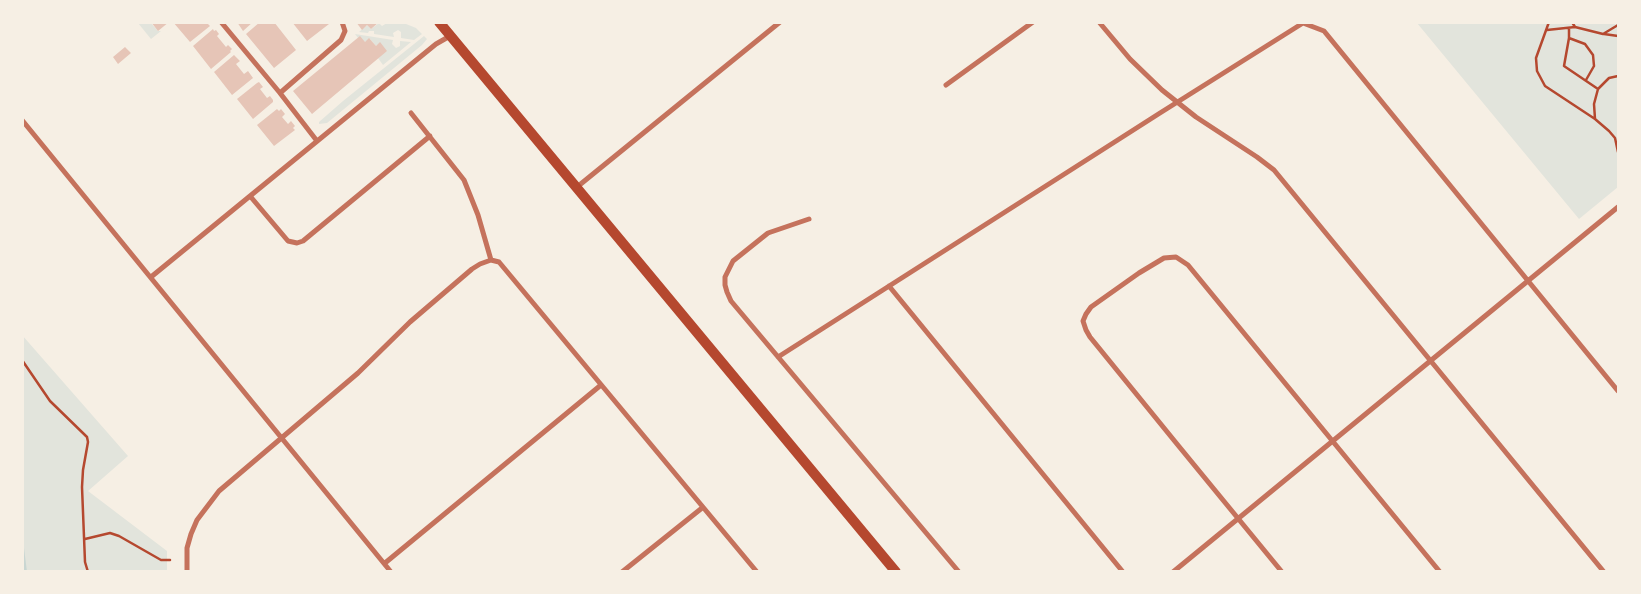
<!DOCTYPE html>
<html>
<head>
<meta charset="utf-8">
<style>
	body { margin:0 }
	#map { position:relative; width:1641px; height:594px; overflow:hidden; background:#f6efe4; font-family:"Noto Serif",serif }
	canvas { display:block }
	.frame { position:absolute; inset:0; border:24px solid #f6efe4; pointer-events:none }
</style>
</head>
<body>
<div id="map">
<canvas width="1641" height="594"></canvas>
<div class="frame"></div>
</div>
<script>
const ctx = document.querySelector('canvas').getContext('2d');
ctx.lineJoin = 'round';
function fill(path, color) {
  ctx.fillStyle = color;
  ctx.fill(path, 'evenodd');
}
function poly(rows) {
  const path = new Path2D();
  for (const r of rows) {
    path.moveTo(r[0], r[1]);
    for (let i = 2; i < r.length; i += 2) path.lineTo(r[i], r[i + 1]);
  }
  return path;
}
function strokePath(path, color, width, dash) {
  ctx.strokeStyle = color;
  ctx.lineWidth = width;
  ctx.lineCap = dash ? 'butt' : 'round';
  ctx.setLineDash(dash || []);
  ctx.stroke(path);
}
fill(poly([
	[401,22,416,28,422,34,414,40,401,38,401,32,398,30,393,33,394,37,374,34,374,31,369,31,368,33,359,32,367,25,371,29,379,23,382,26,387,23],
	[138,23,151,23,158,31,161,31,151,39],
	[1417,23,1618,23,1618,187,1579,219],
	[355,34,393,40,392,44,396,48,400,46,400,41,411,42,383,65,378,58,380,43,376,46,370,39,365,42,358,38],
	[424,36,427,39,422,45,327,123,319,124,319,122,343,101],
	[22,335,128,456,88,491,167,551,167,571,23,571]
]), '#e2e4dc');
strokePath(poly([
	[22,548,25,572]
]), '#c9d6d2', 4);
fill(poly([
	[151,22,169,22,158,31],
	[173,22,210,22,208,24,210,26,190,42],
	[237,22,253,22,243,31],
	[260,22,274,22,296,50,274,68,246,34],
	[292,22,328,22,329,24,307,41],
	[356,22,379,22,371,29,367,25,362,30],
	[213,29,214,31,216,30,219,34,217,36,226,47,228,45,232,49,230,51,231,52,211,69,193,46],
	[360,36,365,42,369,38,376,46,380,42,387,51,312,114,293,91],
	[125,47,131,53,118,64,113,57],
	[234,55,240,61,236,64,244,74,248,71,253,78,232,95,214,72],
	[259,82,263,87,260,89,267,98,270,96,273,100,273,102,253,119,237,99,257,83],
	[277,109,279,111,281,109,285,114,282,117,288,124,291,121,295,126,293,128,295,130,274,146,257,125]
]), '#e6c5b7');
strokePath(poly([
	[1549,22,1536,58,1537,71,1545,86,1595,119,1609,131,1615,138,1618,152],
	[1572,22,1575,27],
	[1569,28,1569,38,1564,66,1598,89],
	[1547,30,1575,27,1603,34,1618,25],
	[1604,34,1618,36],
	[1569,38,1585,44,1593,55,1594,66,1586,80],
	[1595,119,1594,104,1598,89,1609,78,1618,76],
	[22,360,50,401,87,437,88,442,83,470,82,487,85,562,88,572],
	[85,539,110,533,119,536,161,560,170,560]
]), '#b5482f', 2.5);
strokePath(poly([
	[221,22,280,93,317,141],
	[1099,22,1130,59,1162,90,1196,117,1257,157,1274,170,1604,572],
	[946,85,1033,22],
	[280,93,341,40,345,31,342,22],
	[411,113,464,180,478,215,491,260],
	[22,120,391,572],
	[577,187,780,22],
	[250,196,288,241,297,243,303,241,430,136],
	[809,219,768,233,733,261,725,277,725,285,727,292,731,301,959,572],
	[151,277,387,84,436,44,450,36],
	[889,286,1123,572],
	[778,357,1160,113,1303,23,1324,31,1618,391],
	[385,563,601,385],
	[187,572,187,548,191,534,197,520,219,491,358,373,410,322,472,269,480,264,491,260,499,262,757,572],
	[622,572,702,508],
	[1173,572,1618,207],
	[1282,572,1177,444,1090,337,1086,330,1083,321,1086,314,1091,307,1139,273,1164,258,1176,257,1188,265,1440,572]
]), '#c5725c', 5);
strokePath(poly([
	[439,22,896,572]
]), '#b5482f', 10);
</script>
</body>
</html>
